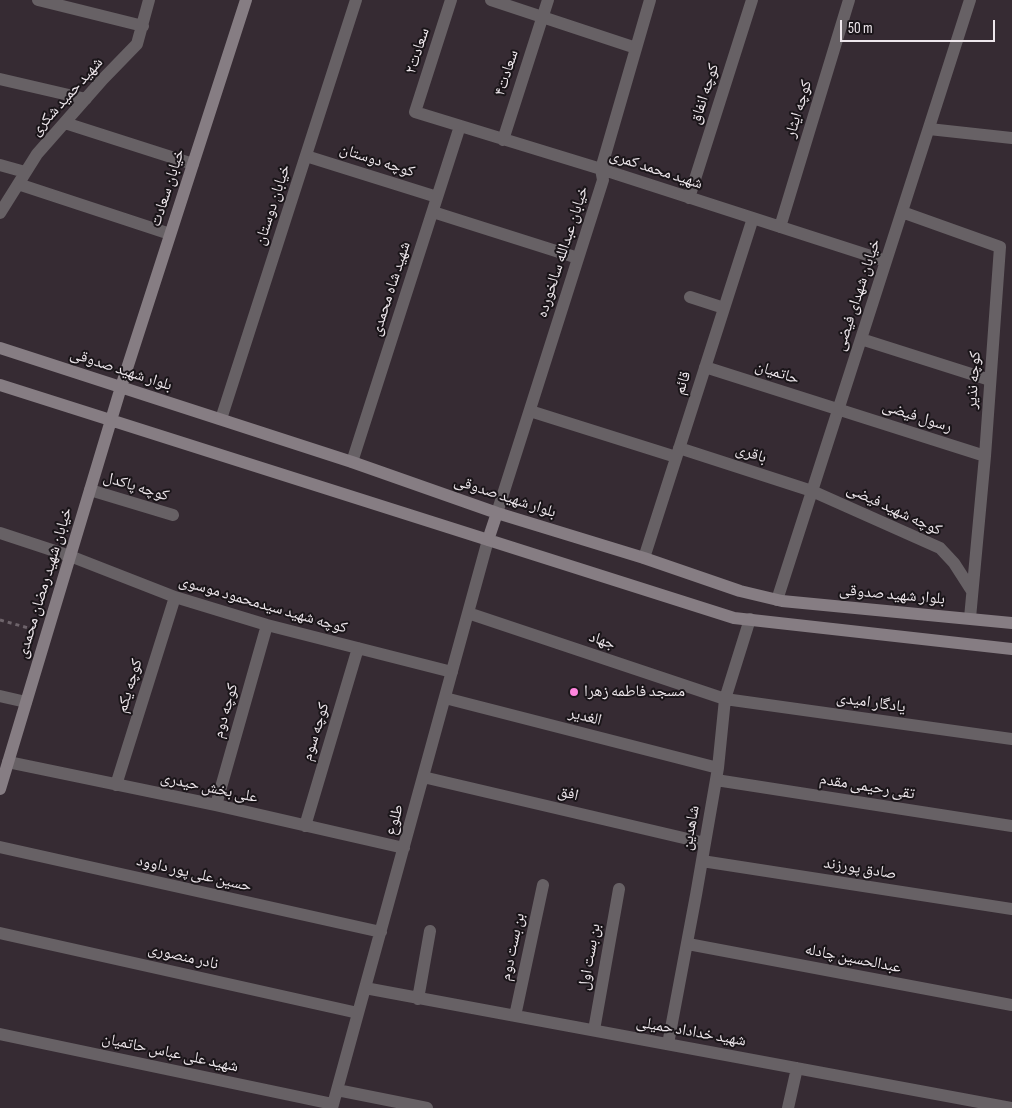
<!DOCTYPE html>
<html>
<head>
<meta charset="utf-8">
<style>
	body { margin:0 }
	#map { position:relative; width:1012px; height:1108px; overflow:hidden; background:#362b33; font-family:"Sofia Sans Condensed",sans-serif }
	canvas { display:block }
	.scale { position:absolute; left:840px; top:20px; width:155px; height:22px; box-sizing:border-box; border:2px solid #eee7ec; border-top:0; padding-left:6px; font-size:15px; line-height:18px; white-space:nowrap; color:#eee7ec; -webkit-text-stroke:4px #1a1519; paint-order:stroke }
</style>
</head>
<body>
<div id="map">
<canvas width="1012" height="1108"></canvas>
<div class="scale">50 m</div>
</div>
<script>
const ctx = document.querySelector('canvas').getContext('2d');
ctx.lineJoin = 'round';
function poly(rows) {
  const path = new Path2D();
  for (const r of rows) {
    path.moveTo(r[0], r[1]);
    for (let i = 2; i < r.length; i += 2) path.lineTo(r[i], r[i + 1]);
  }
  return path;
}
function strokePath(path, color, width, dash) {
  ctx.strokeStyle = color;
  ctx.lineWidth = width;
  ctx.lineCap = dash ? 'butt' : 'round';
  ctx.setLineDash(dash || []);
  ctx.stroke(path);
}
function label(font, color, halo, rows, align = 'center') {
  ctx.font = font + ' "Sofia Sans Condensed","Noto Naskh Arabic",sans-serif';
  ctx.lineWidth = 4;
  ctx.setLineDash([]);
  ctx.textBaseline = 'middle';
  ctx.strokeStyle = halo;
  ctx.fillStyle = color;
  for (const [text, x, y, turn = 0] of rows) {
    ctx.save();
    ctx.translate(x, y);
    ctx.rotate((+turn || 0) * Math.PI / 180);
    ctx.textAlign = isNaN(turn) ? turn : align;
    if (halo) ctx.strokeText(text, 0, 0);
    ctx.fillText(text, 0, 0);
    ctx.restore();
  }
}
strokePath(poly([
	[0,620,32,629]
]), '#6e646b', 3, [4, 4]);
strokePath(poly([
	[38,0,143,26],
	[451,0,415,112,601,169,886,261],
	[491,0,636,48],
	[0,79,86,99],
	[65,123,193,164],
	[929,129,1012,138],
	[503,140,548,0],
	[306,156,437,197],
	[0,165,25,172],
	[18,184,170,234],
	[689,198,752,0],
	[433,212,578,258],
	[902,212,1000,247,985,456,970,618],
	[0,213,37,154,103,79,137,44,149,0],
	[780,227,849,0],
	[690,297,724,308],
	[861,339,990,380],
	[705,367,985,456],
	[530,411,676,457],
	[221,419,356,0],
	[679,448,812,491,940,548,954,563,972,591],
	[352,462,460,126],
	[90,490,173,515],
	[497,513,603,180,601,169,650,0],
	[0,533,70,556,175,597,267,625,452,672],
	[644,558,753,218],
	[777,600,970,0],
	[468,613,725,699,1012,739],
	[0,696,26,702],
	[445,698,718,768],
	[8,762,216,805,404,848],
	[423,777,705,843],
	[716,780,1012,826],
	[116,785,175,597],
	[216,805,267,625],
	[305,826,358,648],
	[0,847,381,932],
	[702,861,1012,909],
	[0,933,358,1013],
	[688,944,1012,1005],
	[365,988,1011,1108],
	[418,999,430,931],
	[515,1016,543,885],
	[594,1030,619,889],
	[0,1034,333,1104],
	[668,1044,696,895,718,768,725,699,750,619],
	[337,1090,427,1108],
	[332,1108,488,540],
	[788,1108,797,1068]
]), '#676165', 12);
strokePath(poly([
	[0,348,352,462,497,513,644,558,740,591,782,601,1012,623],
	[0,385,734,618,1012,649],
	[488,540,497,513],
	[0,789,121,387,246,0]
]), '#867d83', 12);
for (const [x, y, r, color] of [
	[574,692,5,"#ff85de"]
]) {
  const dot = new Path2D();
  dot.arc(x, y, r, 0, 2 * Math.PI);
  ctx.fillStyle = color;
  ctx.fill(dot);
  strokePath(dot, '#1a1519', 2);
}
label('16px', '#eee7ec', '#1a1519', [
	["سعادت۲",418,51,-72],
	["سعادت۴",507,73,-72],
	["کوچه انفاق",705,94,-72],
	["شهید حمید شکری",67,97,-48],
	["کوچه ایثار",799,109,-73],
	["کوچه دوستان",377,161,18],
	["شهید محمد کمری",656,170,18],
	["خیابان سعادت",168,188,-72],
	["خیابان دوستان",273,205,-72],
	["خیابان عبدالله سالخورده",563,252,-72],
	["شهید شاه محمدی",391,289,-72],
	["خیابان شهدای فیضی",858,295,-72],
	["بلوار شهید صدوقی",121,370,18],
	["حاتمیان",777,373,18],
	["کوچه نذیر",974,380,-86],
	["قائم",683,383,-72],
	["رسول فیضی",917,417,18],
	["باقری",751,454,18],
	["کوچه پاکدل",136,487,17],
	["بلوار شهید صدوقی",505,497,18],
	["کوچه شهید فیضی",894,510,25],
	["خیابان شهید رمضان محمدی",45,583,-73],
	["بلوار شهید صدوقی",892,595,5],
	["کوچه شهید سیدمحمود موسوی",263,605,16],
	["جهاد",602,641,19],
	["کوچه یکم",130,686,-73],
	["یادگار امیدی",871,703,8],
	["کوچه دوم",226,711,-74],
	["الغدیر",585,717,14],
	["کوچه سوم",316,732,-73],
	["تقی رحیمی مقدم",867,787,9],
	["علی بخش حیدری",209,788,12],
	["افق",568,794,13],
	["طلوع",395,820,-75],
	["شاهدین",691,828,-80],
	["صادق پورزند",860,869,9],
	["حسین علی پور داوود",194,874,13],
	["بن بست دوم",513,947,-78],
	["نادر منصوری",183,957,13],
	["بن بست اول",590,957,-80],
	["عبدالحسین چادله",853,959,11],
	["شهید خداداد حمیلی",691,1032,10],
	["شهید علی عباس حاتمیان",170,1053,12]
]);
label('16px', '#eee7ec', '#1a1519', [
	["مسجد فاطمه زهرا",584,692]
], 'left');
</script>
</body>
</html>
